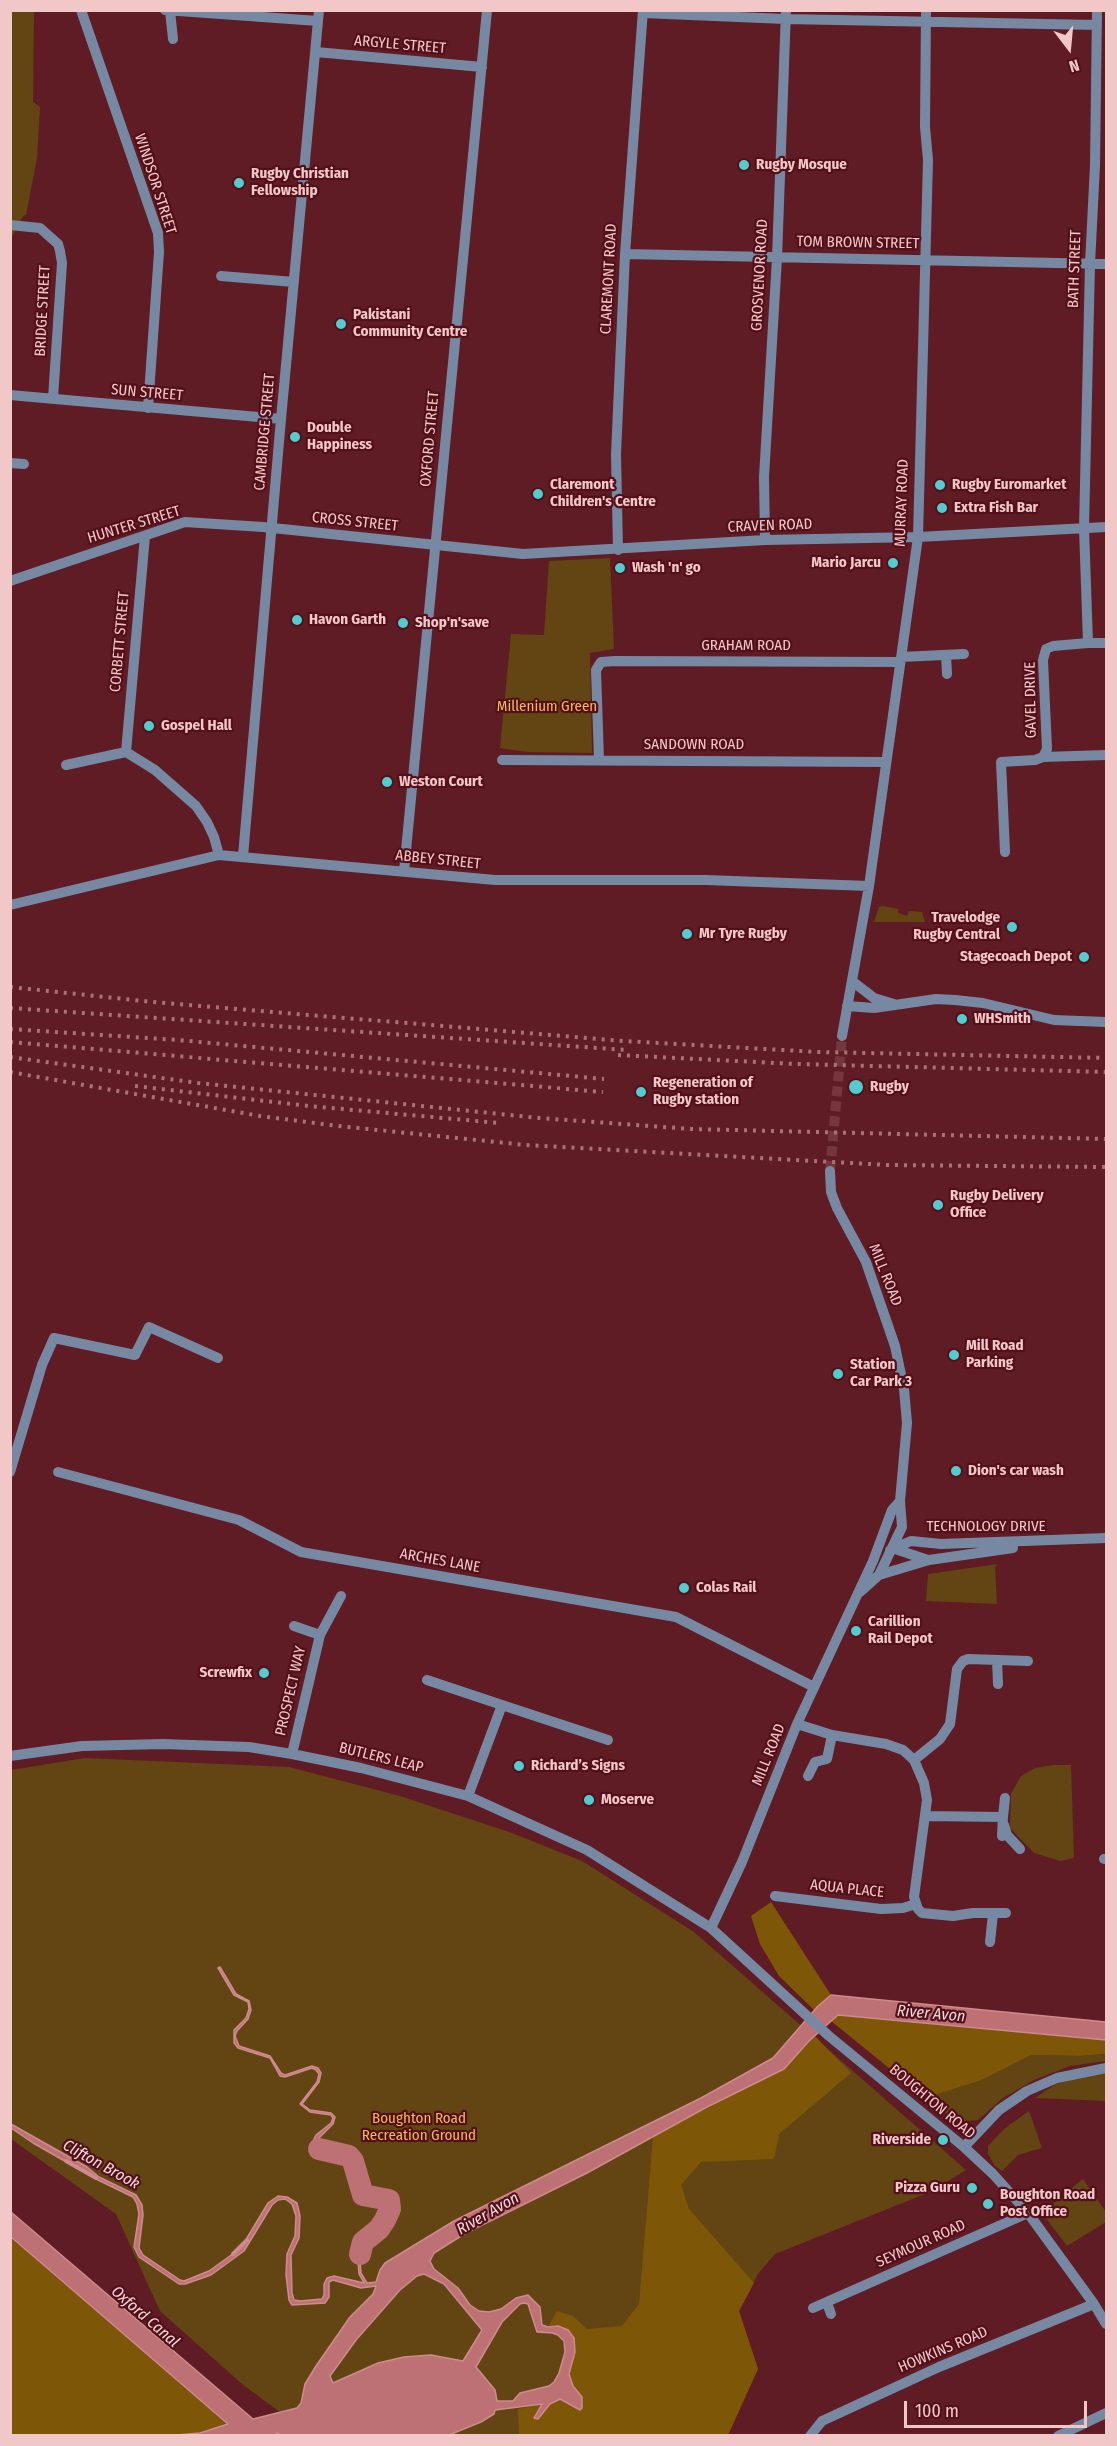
<!DOCTYPE html>
<html>
<head>
<meta charset="utf-8">
<style>
	body { margin:0 }
	#map { position:relative; width:1117px; height:2446px; overflow:hidden; background:#5f1c24; font-family:"Fira Sans Condensed",sans-serif }
	canvas { display:block }
	.frame { position:absolute; inset:0; border:12px solid #f2c7c8; pointer-events:none }
	.north { position:absolute; left:1039px; top:18px; width:60px; height:60px; -webkit-text-stroke:4px #53101a; paint-order:stroke; rotate:164deg; font-size:16px; font-weight:700; line-height:24px; text-align:center; color:#f2c7c8 }
	.north::after { content:''; display:block; margin:auto; width:21px; height:27px; background:#f2c7c8; clip-path:polygon(50% 0,100% 100%,50% 72%,0 100%) }
	.scale { position:absolute; left:904px; top:2401px; width:183px; height:27px; box-sizing:border-box; border:3px solid #f2c7c8; border-top:0; padding-left:8px; font-size:18px; line-height:21px; white-space:nowrap; color:#f2c7c8; -webkit-text-stroke:4px #53101a; paint-order:stroke }
</style>
</head>
<body>
<div id="map">
<canvas width="1117" height="2446"></canvas>
<div class="frame"></div>
<div class="north">N</div>
<div class="scale">100 m</div>
</div>
<script>
const ctx = document.querySelector('canvas').getContext('2d');
ctx.lineJoin = 'round';
function fill(path, color) {
  ctx.fillStyle = color;
  ctx.fill(path, 'evenodd');
}
function poly(rows) {
  const path = new Path2D();
  for (const r of rows) {
    path.moveTo(r[0], r[1]);
    for (let i = 2; i < r.length; i += 2) path.lineTo(r[i], r[i + 1]);
  }
  return path;
}
function strokePath(path, color, width, dash) {
  ctx.strokeStyle = color;
  ctx.lineWidth = width;
  ctx.lineCap = dash ? 'butt' : 'round';
  ctx.setLineDash(dash || []);
  ctx.stroke(path);
}
function label(font, color, halo, rows, align = 'center') {
  ctx.font = font + ' "Fira Sans Condensed",sans-serif';
  ctx.lineWidth = 4.5;
  ctx.setLineDash([]);
  ctx.textBaseline = 'middle';
  ctx.strokeStyle = halo;
  ctx.fillStyle = color;
  for (const [text, x, y, turn = 0] of rows) {
    ctx.save();
    ctx.translate(x, y);
    ctx.rotate((+turn || 0) * Math.PI / 180);
    ctx.textAlign = isNaN(turn) ? turn : align;
    if (halo) ctx.strokeText(text, 0, 0);
    ctx.fillText(text, 0, 0);
    ctx.restore();
  }
}
fill(poly([
	[11,11,34,11,33,102,40,107,37,158,26,215,23,216,11,239],
	[610,558,614,649,590,653,592,753,528,752,500,748,511,634,544,635,549,561],
	[883,906,898,909,898,913,907,916,909,911,922,912,925,922,874,922,879,907],
	[998,1564,995,1567,997,1604,926,1601,928,1574],
	[85,1758,289,1767,400,1796,512,1833,582,1861,694,1932,966,2170,930,2192,775,2254,758,2274,739,2311,758,2369,728,2435,312,2436,242,2384,160,2311,116,2214,11,2139,11,1770],
	[1053,1765,1071,1765,1074,1858,1060,1861,1034,1853,1010,1828,1011,1794,1021,1776,1035,1768],
	[1106,2054,1106,2061,1070,2066,1034,2080,1003,2098,978,2120,957,2122,926,2098,982,2080,1031,2055,1079,2056],
	[1106,2073,1106,2101,1035,2098,1056,2084,1087,2075],
	[1029,2111,1042,2148,1018,2155,1002,2171,995,2166,988,2154,988,2146,1004,2129],
	[1083,2179,1106,2212,1106,2222,1067,2246,1042,2213]
]), '#624512');
fill(poly([
	[771,1902,831,1995,814,2010,779,1976,760,1944,751,1916],
	[838,2015,1106,2040,1106,2054,1079,2056,1031,2055,982,2080,926,2098,831,2021],
	[815,2036,851,2073,779,2134,774,2159,701,2162,681,2185,689,2209,754,2283,739,2311,758,2369,728,2435,519,2435,518,2409,542,2404,534,2417,545,2411,550,2404,560,2399,580,2410,582,2408,582,2397,573,2386,569,2373,575,2352,553,2326,548,2327,557,2311,573,2316,587,2329,622,2326,639,2304,653,2137,705,2108],
	[10,2237,47,2269,239,2434,11,2435]
]), '#7d5608');
const water = poly([
	[220,1967,236,1994,249,2001,251,2010,248,2019,237,2031,235,2036,239,2046,270,2056,281,2073,285,2075,312,2066,318,2068,321,2073,319,2082,302,2104,310,2110,331,2113,335,2117,333,2124,316,2141,319,2148,347,2155,355,2163,364,2194,388,2199,391,2209,389,2218,365,2243,360,2261,361,2273,367,2283,376,2282,380,2270,385,2263,454,2221,701,2098,773,2058,818,2006,831,1995,1106,2022,1106,2040,838,2015,809,2041,784,2069,705,2108,587,2173,466,2233,434,2253,430,2261,434,2269,458,2288,470,2305,479,2311,489,2312,501,2309,516,2298,528,2295,540,2307,542,2325,548,2327,558,2326,568,2330,574,2338,575,2352,569,2374,573,2386,582,2397,582,2408,580,2410,560,2399,550,2404,538,2419,534,2418,542,2404,495,2410,494,2414,481,2422,449,2435,282,2436,277,2433,274,2436,177,2435,200,2433,228,2424,11,2237,11,2212,253,2419,297,2408,301,2403,305,2384,316,2366,350,2317,373,2294,376,2286,361,2288,333,2280,329,2282,329,2297,325,2303,292,2305,289,2300,286,2275,287,2254,295,2236,296,2216,292,2204,285,2199,278,2200,272,2205,244,2251,211,2275,185,2284,179,2284,139,2257,134,2247,139,2214,137,2204,133,2197,98,2180,33,2143,11,2128,11,2124,87,2167,99,2177,136,2195,142,2205,143,2215,139,2248,143,2255,180,2280,184,2281,209,2271,241,2248,268,2203,278,2196,287,2197,297,2203,300,2216,299,2238,291,2255,292,2293,294,2300,300,2301,322,2299,324,2295,324,2284,327,2278,334,2276,364,2283,359,2274,358,2261,362,2242,387,2217,388,2201,368,2200,362,2196,353,2164,347,2158,328,2154,316,2149,313,2141,316,2135,331,2123,333,2118,331,2115,310,2112,300,2104,317,2082,319,2074,316,2070,312,2068,285,2077,280,2076,270,2058,238,2048,234,2043,234,2030,246,2018,249,2009,248,2002,234,1995,218,1968,220,1967],
	[424,2274,444,2284,482,2330,463,2361,431,2355,404,2357,378,2363,333,2383,330,2376,356,2340,400,2290,417,2276,424,2274],
	[524,2303,528,2304,537,2332,552,2333,558,2335,564,2341,565,2352,559,2373,554,2382,549,2386,520,2393,513,2401,497,2401,495,2390,476,2367,502,2322,520,2304,524,2303]
]);
fill(water, '#be7174');
strokePath(water, '#ce8b8d', 1.5);
strokePath(poly([
	[66,2161,96,2178],
	[233,2254,247,2240]
]), '#ce8b8d', 4);
strokePath(poly([
	[319,2149,349,2156,353,2161,363,2195,389,2200,390,2209,385,2220,379,2229,363,2242,360,2254]
]), '#be7174', 22);
strokePath(poly([
	[830,1171,842,1036]
]), '#75363d', 10, [10, 5]);
strokePath(poly([
	[81,10,158,233,159,252,148,408],
	[165,10,318,21],
	[170,11,173,39],
	[643,13,785,19,1097,25],
	[316,52,482,67],
	[10,225,40,228,58,244,60,251,62,263,53,398],
	[625,254,1106,264],
	[221,276,294,282],
	[10,395,281,419],
	[10,463,24,464],
	[765,540,764,477,777,258,786,10],
	[618,550,616,454,625,254,643,10],
	[10,581,185,522,263,527,523,554,765,540,918,537,1106,527],
	[1088,643,1106,643],
	[946,655,947,674],
	[901,657,964,654],
	[126,752,145,536],
	[1043,757,1106,755],
	[502,760,886,762],
	[599,760,596,670,601,662,615,661,900,662],
	[66,765,126,752,155,770,196,806,207,822,214,837,219,855],
	[1005,852,1001,762,1035,760,1043,757,1047,749,1043,660,1046,649,1053,646,1088,643,1084,528,1090,264,1095,165,1097,10],
	[243,856,281,419,319,10],
	[404,871,487,10],
	[10,905,219,855,495,880,706,880,869,886],
	[852,981,874,998,894,1004],
	[847,1006,874,1008,936,999,955,1000,983,1003,1054,1020,1106,1022],
	[842,1036,869,886,918,537,928,160,925,127,926,10],
	[830,1171,831,1192,837,1208,866,1262,895,1346,904,1389,907,1423,900,1501,902,1527,879,1575,860,1592],
	[10,1472,42,1365,54,1338,135,1355,149,1327,218,1358],
	[58,1472,239,1520,301,1552,676,1617,814,1687],
	[892,1548,928,1560],
	[890,1550,911,1541,941,1544,1106,1538],
	[879,1575,929,1560,1013,1548],
	[294,1626,320,1635],
	[997,1660,998,1684],
	[427,1680,502,1705],
	[797,1724,832,1735,886,1744,903,1750,914,1760,940,1739,950,1724,957,1669,963,1661,968,1659,1028,1661],
	[292,1754,320,1635,341,1596],
	[10,1756,82,1746,163,1744,249,1747,292,1754,361,1768,468,1796,587,1850,711,1928,829,2036,964,2147,993,2174,1028,2213,1094,2304,1106,2324],
	[914,1760,924,1783,927,1800,914,1897,918,1909,922,1913,953,1916,973,1913,1006,1913],
	[808,1776,815,1762,827,1759,832,1735],
	[468,1796,502,1705,608,1740],
	[925,1816,1003,1817,1002,1836],
	[1003,1817,1005,1798],
	[1004,1825,1007,1835,1020,1849],
	[1104,1859,1106,1859],
	[775,1896,881,1909,903,1908,916,1904],
	[711,1928,742,1862,797,1724,873,1561,892,1510,900,1501],
	[990,1942,993,1914],
	[964,2147,999,2110,1027,2091,1057,2078,1106,2068],
	[827,2303,831,2314],
	[813,2308,1028,2213],
	[810,2436,822,2421,939,2367,1094,2304],
	[1058,2436,1106,2413]
]), '#7789a2', 10);
strokePath(poly([
	[10,987,153,1002,623,1041,818,1052,1106,1058],
	[10,1008,627,1050],
	[10,1029,178,1040,604,1079],
	[10,1042,603,1092],
	[618,1055,796,1064,1106,1072],
	[10,1057,198,1083,539,1118,692,1129,1106,1139],
	[10,1072,260,1116,338,1126,526,1145,887,1165,1106,1167],
	[135,1086,309,1106,499,1123]
]), '#a97277', 4, [3, 6]);
for (const [x, y, r, color] of [
	[744,165,6,"#52cdcf"],
	[239,183,6,"#52cdcf"],
	[341,324,6,"#52cdcf"],
	[295,437,6,"#52cdcf"],
	[940,485,6,"#52cdcf"],
	[538,494,6,"#52cdcf"],
	[942,508,6,"#52cdcf"],
	[893,563,6,"#52cdcf"],
	[620,568,6,"#52cdcf"],
	[297,620,6,"#52cdcf"],
	[403,623,6,"#52cdcf"],
	[149,726,6,"#52cdcf"],
	[387,782,6,"#52cdcf"],
	[1012,927,6,"#52cdcf"],
	[687,934,6,"#52cdcf"],
	[1084,957,6,"#52cdcf"],
	[962,1019,6,"#52cdcf"],
	[856,1087,8,"#52cdcf"],
	[641,1092,6,"#52cdcf"],
	[938,1205,6,"#52cdcf"],
	[954,1355,6,"#52cdcf"],
	[838,1374,6,"#52cdcf"],
	[956,1471,6,"#52cdcf"],
	[684,1588,6,"#52cdcf"],
	[856,1631,6,"#52cdcf"],
	[264,1673,6,"#52cdcf"],
	[519,1766,6,"#52cdcf"],
	[589,1800,6,"#52cdcf"],
	[943,2140,6,"#52cdcf"],
	[972,2188,6,"#52cdcf"],
	[988,2204,6,"#52cdcf"]
]) {
  const dot = new Path2D();
  dot.arc(x, y, r, 0, 2 * Math.PI);
  ctx.fillStyle = color;
  ctx.fill(dot);
  strokePath(dot, '#53101a', 2);
}
label('15px', '#f2c7c8', '#53101a', [
	["ARGYLE STREET",400,45,5],
	["WINDSOR STREET",155,184,72],
	["TOM BROWN STREET",858,243,1],
	["BATH STREET",1075,269,-88],
	["GROSVENOR ROAD",760,275,-87],
	["CLAREMONT ROAD",609,279,-87],
	["BRIDGE STREET",43,311,-87],
	["SUN STREET",147,393,5],
	["CAMBRIDGE STREET",265,432,-85],
	["OXFORD STREET",430,439,-85],
	["MURRAY ROAD",902,503,-88],
	["CROSS STREET",355,522,6],
	["HUNTER STREET",134,525,-17],
	["CRAVEN ROAD",770,526,-2],
	["CORBETT STREET",120,642,-85],
	["GRAHAM ROAD",746,646],
	["GAVEL DRIVE",1031,700,-91],
	["SANDOWN ROAD",694,745],
	["ABBEY STREET",438,860,6],
	["MILL ROAD",885,1275,68],
	["TECHNOLOGY DRIVE",986,1527],
	["ARCHES LANE",440,1561,10],
	["PROSPECT WAY",291,1691,-77],
	["MILL ROAD",769,1755,-68],
	["BUTLERS LEAP",381,1758,14],
	["AQUA PLACE",847,1889,6],
	["BOUGHTON ROAD",932,2102,40],
	["SEYMOUR ROAD",921,2244,-24],
	["HOWKINS ROAD",943,2350,-23]
]);
label('bold 15px', '#f2c7c8', '#53101a', [
	["Rugby Mosque",756,165],
	["Rugby Christian",251,174],
	["Fellowship",251,191],
	["Pakistani",353,315],
	["Community Centre",353,332],
	["Double",307,428],
	["Happiness",307,445],
	["Claremont",550,485],
	["Children's Centre",550,502],
	["Rugby Euromarket",952,485],
	["Extra Fish Bar",954,508],
	["Mario Jarcu",881,563,"right"],
	["Wash 'n' go",632,568],
	["Havon Garth",309,620],
	["Shop'n'save",415,623],
	["Gospel Hall",161,726],
	["Weston Court",399,782],
	["Travelodge",1000,918,"right"],
	["Rugby Central",1000,935,"right"],
	["Mr Tyre Rugby",699,934],
	["Stagecoach Depot",1072,957,"right"],
	["WHSmith",974,1019],
	["Regeneration of",653,1083],
	["Rugby station",653,1100],
	["Rugby",870,1087],
	["Rugby Delivery",950,1196],
	["Office",950,1213],
	["Mill Road",966,1346],
	["Parking",966,1363],
	["Station",850,1365],
	["Car Park 3",850,1382],
	["Dion's car wash",968,1471],
	["Colas Rail",696,1588],
	["Carillion",868,1622],
	["Rail Depot",868,1639],
	["Screwfix",252,1673,"right"],
	["Richard’s Signs",531,1766],
	["Moserve",601,1800],
	["Riverside",931,2140,"right"],
	["Pizza Guru",960,2188,"right"],
	["Boughton Road",1000,2195],
	["Post Office",1000,2212]
], 'left');
label('15px', '#f2b95c', '#53101a', [
	["Millenium Green",547,707],
	["Boughton Road",419,2119],
	["Recreation Ground",419,2136]
]);
label('italic 16px', '#f0d9d9', '#53101a', [
	["River Avon",931,2014,5],
	["Clifton Brook",101,2165,29],
	["River Avon",488,2214,-30],
	["Oxford Canal",145,2317,41]
]);
</script>
</body>
</html>
